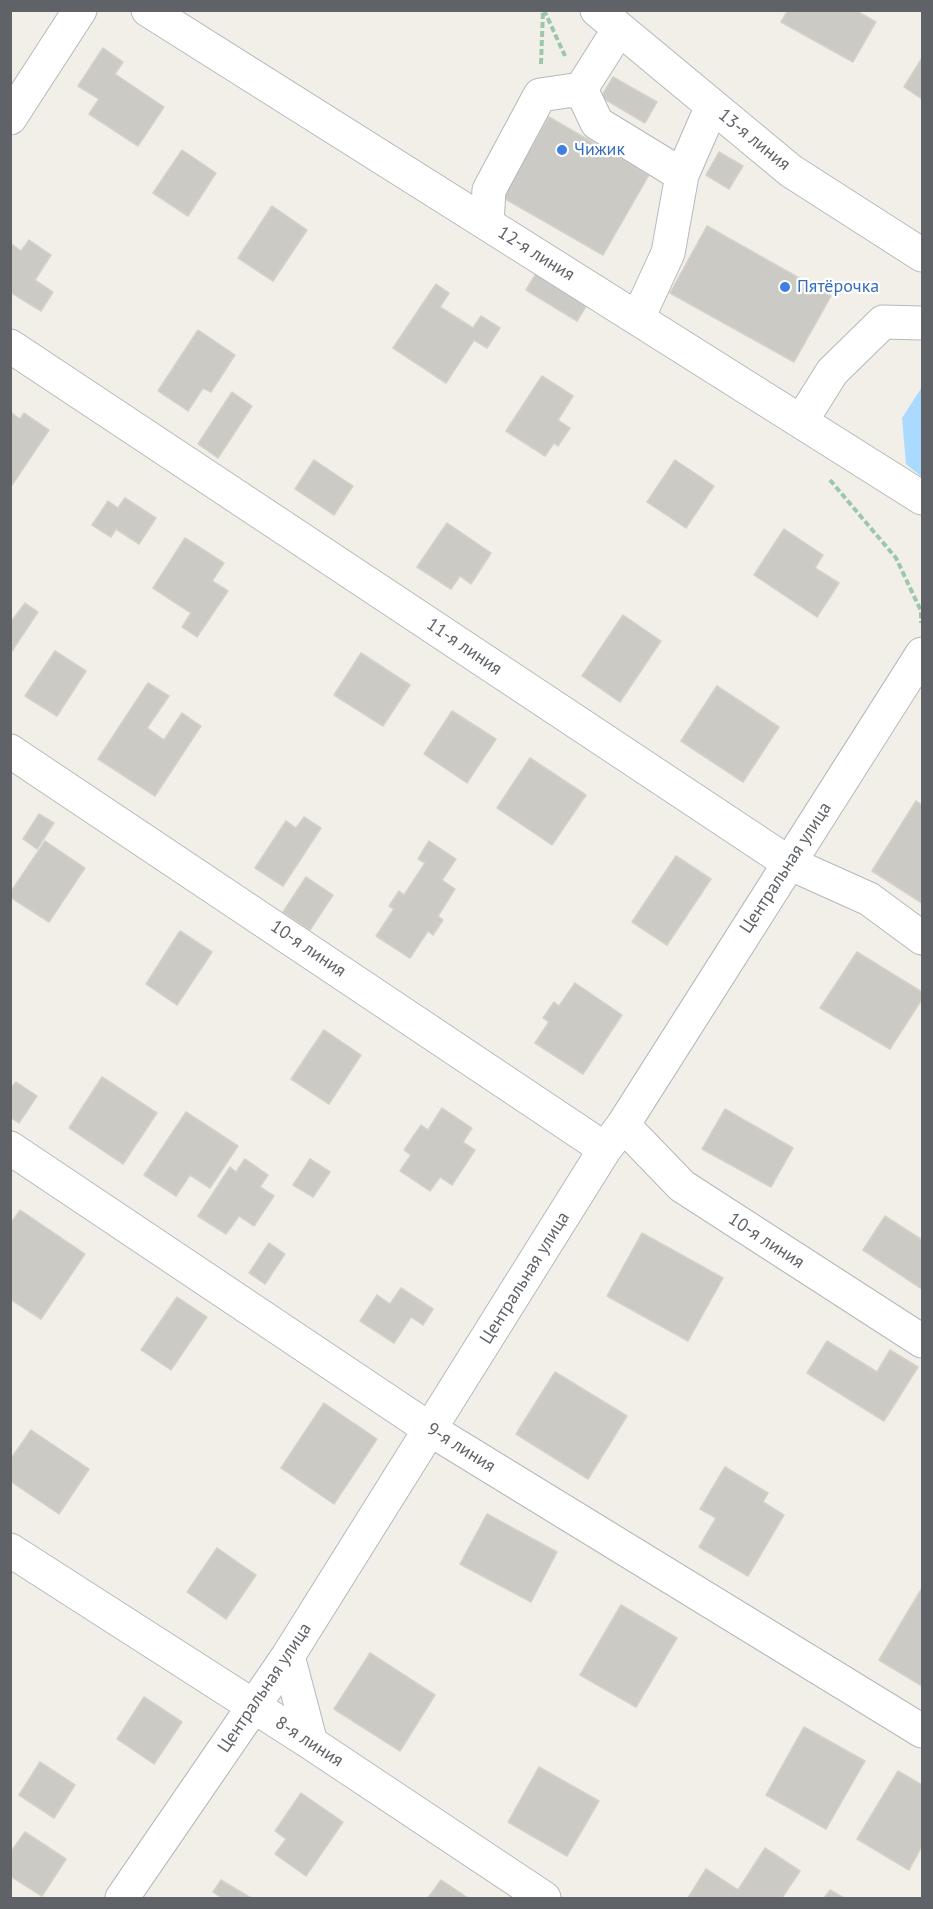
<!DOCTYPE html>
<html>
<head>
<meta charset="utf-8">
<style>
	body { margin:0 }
	#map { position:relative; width:933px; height:1909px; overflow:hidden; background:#f1efe8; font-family:"PT Sans",sans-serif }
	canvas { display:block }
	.frame { position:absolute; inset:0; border:12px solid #5f6368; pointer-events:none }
</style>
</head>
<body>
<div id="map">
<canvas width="933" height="1909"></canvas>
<div class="frame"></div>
</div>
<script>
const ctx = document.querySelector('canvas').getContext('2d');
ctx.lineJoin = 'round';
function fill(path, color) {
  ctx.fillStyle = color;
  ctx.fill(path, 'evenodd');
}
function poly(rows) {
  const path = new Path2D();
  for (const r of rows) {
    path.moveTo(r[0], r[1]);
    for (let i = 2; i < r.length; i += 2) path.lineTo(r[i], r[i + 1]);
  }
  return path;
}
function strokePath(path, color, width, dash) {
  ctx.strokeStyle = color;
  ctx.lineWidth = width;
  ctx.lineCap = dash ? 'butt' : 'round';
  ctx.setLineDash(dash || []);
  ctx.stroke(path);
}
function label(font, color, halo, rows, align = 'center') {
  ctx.font = font + ' "PT Sans",sans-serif';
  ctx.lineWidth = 4.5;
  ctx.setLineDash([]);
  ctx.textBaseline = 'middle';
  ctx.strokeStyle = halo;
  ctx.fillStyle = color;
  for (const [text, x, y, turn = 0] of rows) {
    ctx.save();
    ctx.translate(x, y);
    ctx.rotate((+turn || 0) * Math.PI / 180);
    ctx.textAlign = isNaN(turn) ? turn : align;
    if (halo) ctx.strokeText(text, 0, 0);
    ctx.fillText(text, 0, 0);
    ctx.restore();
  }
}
fill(poly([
	[922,387,922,477,906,464,902,418]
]), '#aadaff');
const building = poly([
	[788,10,855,10,876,22,853,62,781,22,788,10],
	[103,48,123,62,115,74,164,107,138,146,89,114,99,99,78,86,103,48],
	[922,58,922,99,904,87,922,58],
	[613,77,657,102,645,123,601,97,613,77],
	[549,117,649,175,603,255,502,197,549,117],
	[182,150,216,173,188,216,153,193,182,150],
	[719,152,743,166,729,189,706,175,719,152],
	[272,206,307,230,273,281,238,258,272,206],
	[707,226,831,296,794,362,670,293,707,226],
	[29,240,51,255,35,280,53,292,41,311,10,292,10,243,21,251,29,240],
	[537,272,588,303,577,321,526,290,537,272],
	[436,284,449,293,440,307,473,328,481,316,500,328,487,348,474,340,446,383,393,348,436,284],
	[198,330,235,355,211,392,203,388,188,411,158,391,198,330],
	[542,376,573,396,558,420,570,428,558,446,554,443,545,456,506,431,542,376],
	[232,392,252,406,218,458,198,444,232,392],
	[10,412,20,419,24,413,49,430,10,488,10,412],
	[314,460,353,486,334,515,295,489,314,460],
	[675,460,714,486,686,528,647,502,675,460],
	[125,498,156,518,139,544,116,529,111,537,92,525,108,501,118,508,125,498],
	[447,523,491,553,471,584,460,576,451,589,417,567,447,523],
	[784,529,823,555,815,568,839,583,817,617,754,575,784,529],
	[185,538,224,563,212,581,228,591,197,637,182,627,191,613,153,588,185,538],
	[25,603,38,612,10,654,10,623,25,603],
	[623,615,661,641,620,702,582,676,623,615],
	[55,651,86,671,57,716,25,696,55,651],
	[361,653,410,685,383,726,334,695,361,653],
	[148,683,169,696,147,728,164,740,182,713,201,726,155,796,98,759,148,683],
	[717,686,779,727,743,782,681,741,717,686],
	[452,711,496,739,467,783,424,754,452,711],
	[530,758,586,795,552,845,497,808,530,758],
	[916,801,922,805,922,903,872,871,916,801],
	[39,814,54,823,37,849,23,839,39,814],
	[304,817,321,828,283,886,255,868,286,821,296,828,304,817],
	[45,841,85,868,49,922,10,897,10,893,45,841],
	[429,841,456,859,442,880,455,889,438,916,443,920,433,935,428,931,410,958,376,936,394,909,389,906,399,891,404,895,425,863,418,859,429,841],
	[676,856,711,879,667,945,632,922,676,856],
	[306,877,333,895,310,930,283,912,306,877],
	[180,931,212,952,177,1005,146,984,180,931],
	[857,952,922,992,922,999,890,1049,820,1008,857,952],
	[575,983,622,1015,583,1074,535,1043,549,1022,543,1018,554,1002,559,1006,575,983],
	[324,1030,361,1055,329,1104,291,1079,324,1030],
	[102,1077,157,1113,123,1164,69,1128,102,1077],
	[16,1082,37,1096,19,1123,10,1117,10,1089,16,1082],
	[442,1108,472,1128,463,1142,475,1150,452,1185,440,1177,430,1191,400,1171,411,1155,404,1150,421,1125,428,1130,442,1108],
	[725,1109,793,1148,771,1187,702,1149,725,1109],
	[186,1112,238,1146,210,1188,190,1175,176,1196,144,1175,186,1112],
	[245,1159,268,1175,260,1187,274,1196,254,1226,239,1216,226,1234,198,1216,230,1167,236,1172,245,1159],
	[310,1159,330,1172,313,1197,293,1185,310,1159],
	[20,1210,85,1254,41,1319,10,1299,10,1224,20,1210],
	[885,1216,922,1240,922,1289,863,1250,885,1216],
	[642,1233,723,1278,688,1341,607,1296,642,1233],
	[269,1243,285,1254,265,1284,249,1273,269,1243],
	[401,1288,433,1309,423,1325,411,1317,394,1343,360,1321,377,1295,390,1304,401,1288],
	[177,1297,207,1317,171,1370,141,1350,177,1297],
	[827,1341,877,1372,890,1350,918,1367,884,1421,807,1373,827,1341],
	[555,1372,627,1416,588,1479,516,1434,555,1372],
	[324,1403,377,1439,334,1504,281,1468,324,1403],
	[31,1430,89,1469,59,1514,10,1481,10,1460,31,1430],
	[725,1467,768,1493,763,1502,784,1515,748,1576,699,1547,716,1518,700,1509,725,1467],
	[487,1514,557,1552,531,1602,460,1564,487,1514],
	[217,1548,256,1575,226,1619,187,1592,217,1548],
	[922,1588,922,1686,879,1660,922,1588],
	[621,1605,677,1638,636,1707,580,1675,621,1605],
	[370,1653,435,1695,400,1751,334,1709,370,1653],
	[144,1697,182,1722,154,1764,117,1739,144,1697],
	[804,1727,865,1761,826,1829,766,1795,804,1727],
	[40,1762,75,1785,54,1818,19,1795,40,1762],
	[539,1767,599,1801,567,1856,508,1822,539,1767],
	[898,1771,922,1785,922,1846,909,1870,857,1839,898,1771],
	[301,1793,343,1822,306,1876,275,1854,286,1839,275,1831,301,1793],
	[25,1832,66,1859,42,1896,10,1876,10,1853,25,1832],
	[765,1848,800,1871,782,1898,688,1898,706,1869,738,1890,765,1848],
	[221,1880,251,1898,222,1898,213,1892,221,1880],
	[441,1880,468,1898,428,1898,441,1880],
	[830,1890,844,1898,824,1898,830,1890]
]);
fill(building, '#cccac5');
strokePath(building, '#d6d1c6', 1.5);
const minor = poly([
	[148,10,922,498],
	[597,10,791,171,922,255],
	[581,89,597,123,682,175],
	[10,118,80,10],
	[487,223,489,190,540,95,581,89,619,29],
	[638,318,668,253,682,175,712,106],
	[10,346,789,863,869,899,922,938],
	[802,420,832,372,883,322,922,323],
	[10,751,605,1149],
	[623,1125,682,1186,922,1341],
	[10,1148,431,1430,922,1731],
	[10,1550,311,1743,544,1898],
	[288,1656,311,1743],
	[122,1898,288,1656,605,1149,623,1125,922,654]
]);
strokePath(minor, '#b5b8bc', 35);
strokePath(poly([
	[544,10,565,56],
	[541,64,543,11],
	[830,480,896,558,921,611,921,623]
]), '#9cc7a9', 4, [6, 3]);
strokePath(minor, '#fff', 33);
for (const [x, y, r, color] of [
	[562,150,6,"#3f7fe0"],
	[785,287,6,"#3f7fe0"]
]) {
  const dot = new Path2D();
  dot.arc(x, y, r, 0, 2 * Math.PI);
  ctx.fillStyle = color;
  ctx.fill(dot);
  strokePath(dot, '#fff', 2);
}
label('18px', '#5f6368', '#fff', [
	["13-я линия",754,140,39],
	["12-я линия",536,254,32],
	["11-я линия",464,647,34],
	["Центральная улица",786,868,-57],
	["10-я линия",308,949,34],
	["10-я линия",766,1241,33],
	["Центральная улица",525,1278,-58],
	["9-я линия",461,1448,32],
	["Центральная улица",265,1688,-56],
	["8-я линия",309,1742,33]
]);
label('18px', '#366cbe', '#fff', [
	["Чижик",574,150],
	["Пятёрочка",797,287]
], 'left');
</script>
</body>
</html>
